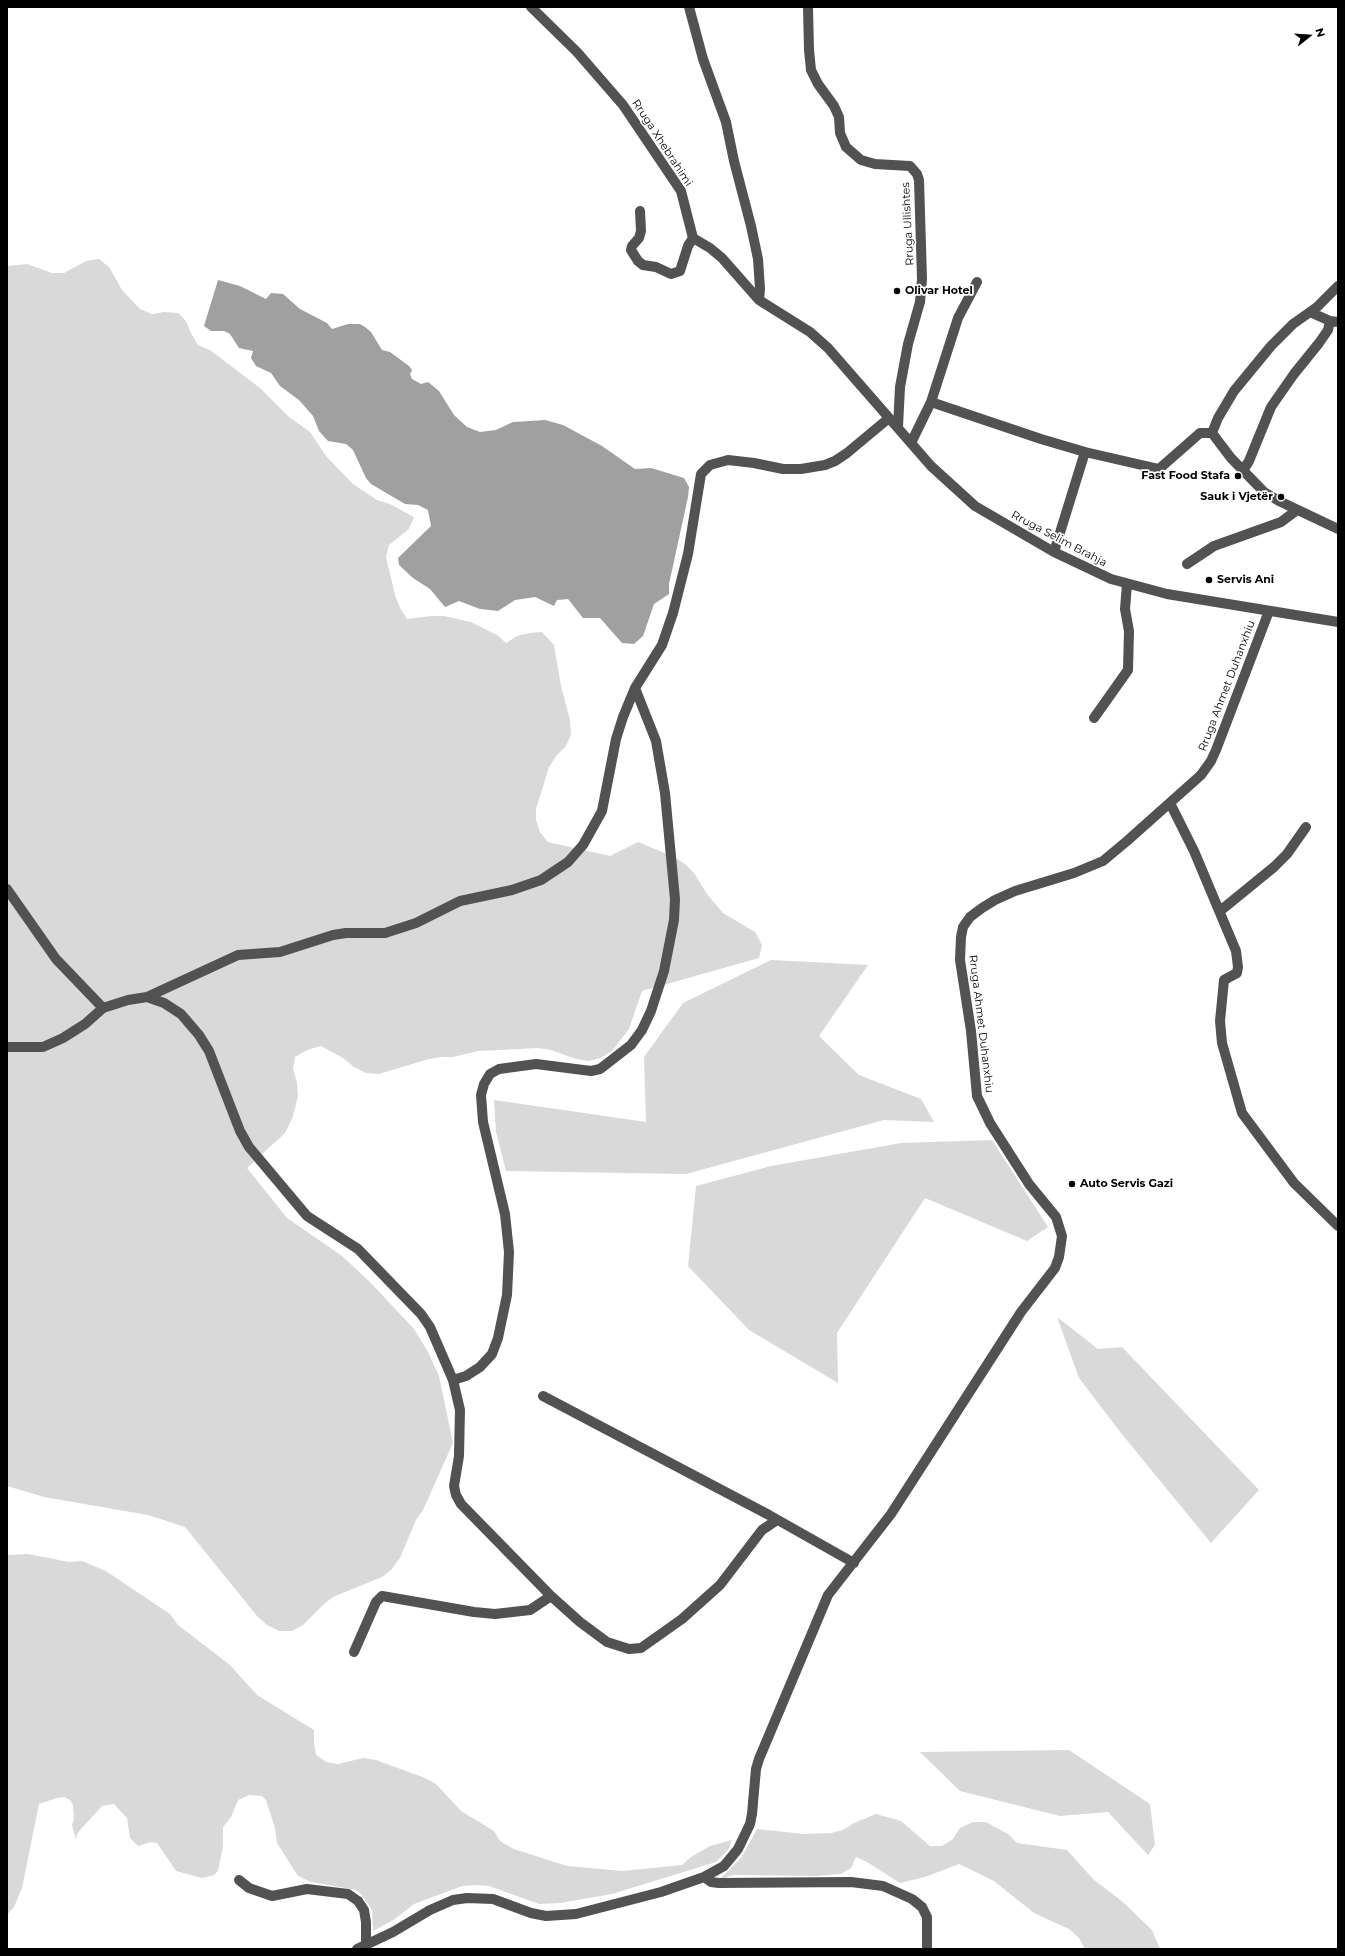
<!DOCTYPE html>
<html>
<head>
<meta charset="utf-8">
<style>
	body { margin:0 }
	#map { position:relative; width:1345px; height:1956px; overflow:hidden; background:#fff; font-family:Montserrat,sans-serif }
	canvas { display:block }
	.frame { position:absolute; inset:0; border:8px solid #000; pointer-events:none }
	.north { position:absolute; left:1289px; top:16px; width:40px; height:40px; -webkit-text-stroke:3px #fff; paint-order:stroke; rotate:73deg; font-size:11px; font-weight:700; line-height:16px; text-align:center; color:#000 }
	.north::after { content:''; display:block; margin:auto; width:14px; height:18px; background:#000; clip-path:polygon(50% 0,100% 100%,50% 72%,0 100%) }
</style>
</head>
<body>
<div id="map">
<canvas width="1345" height="1956"></canvas>
<div class="frame"></div>
<div class="north">N</div>
</div>
<script>
const ctx = document.querySelector('canvas').getContext('2d');
ctx.lineJoin = 'round';
function fill(path, color) {
  ctx.fillStyle = color;
  ctx.fill(path, 'evenodd');
}
function poly(rows) {
  const path = new Path2D();
  for (const r of rows) {
    path.moveTo(r[0], r[1]);
    for (let i = 2; i < r.length; i += 2) path.lineTo(r[i], r[i + 1]);
  }
  return path;
}
function strokePath(path, color, width, dash) {
  ctx.strokeStyle = color;
  ctx.lineWidth = width;
  ctx.lineCap = dash ? 'butt' : 'round';
  ctx.setLineDash(dash || []);
  ctx.stroke(path);
}
function label(font, color, halo, rows, align = 'center') {
  ctx.font = font + ' Montserrat,sans-serif';
  ctx.lineWidth = 3.5;
  ctx.setLineDash([]);
  ctx.textBaseline = 'middle';
  ctx.strokeStyle = halo;
  ctx.fillStyle = color;
  for (const [text, x, y, turn = 0] of rows) {
    ctx.save();
    ctx.translate(x, y);
    ctx.rotate((+turn || 0) * Math.PI / 180);
    ctx.textAlign = isNaN(turn) ? turn : align;
    if (halo) ctx.strokeText(text, 0, 0);
    ctx.fillText(text, 0, 0);
    ctx.restore();
  }
}
fill(poly([
	[99,259,109,267,122,290,140,309,152,314,164,312,178,313,186,321,191,333,198,345,210,350,260,388,289,417,310,432,326,456,353,484,377,500,390,504,414,517,409,529,389,545,386,557,395,595,400,608,407,619,431,616,444,616,471,622,497,635,506,643,517,636,529,633,542,632,554,645,561,686,570,720,571,735,566,746,557,755,549,767,536,809,536,820,540,832,548,842,610,856,638,842,674,857,685,864,694,873,707,894,723,913,755,932,762,945,759,958,642,991,629,1029,613,1050,601,1058,589,1061,576,1059,551,1050,538,1048,478,1051,453,1057,441,1057,429,1059,379,1074,366,1073,354,1067,343,1058,321,1046,307,1050,295,1057,293,1069,297,1083,298,1096,293,1116,285,1133,247,1168,287,1218,342,1256,370,1282,414,1329,428,1352,439,1376,453,1443,423,1510,416,1520,400,1558,391,1570,382,1577,333,1597,323,1605,303,1625,292,1631,279,1631,267,1625,257,1616,185,1527,148,1515,44,1497,7,1486,7,266,27,264,52,273,64,273,86,261],
	[771,960,868,965,819,1036,859,1075,921,1099,934,1122,884,1120,686,1174,506,1171,496,1132,494,1100,646,1122,644,1057,683,1003],
	[992,1140,1048,1227,1027,1241,925,1198,837,1333,838,1383,749,1330,688,1266,696,1186,771,1166,901,1143],
	[1057,1317,1098,1349,1122,1347,1259,1490,1211,1543,1121,1433,1079,1378],
	[28,1554,69,1562,82,1561,106,1571,170,1614,178,1625,230,1665,257,1695,314,1730,314,1743,316,1755,326,1762,338,1764,363,1758,376,1760,425,1778,436,1784,461,1811,494,1831,500,1841,514,1849,567,1866,623,1871,682,1865,691,1857,710,1846,732,1840,728,1850,716,1862,612,1894,560,1903,539,1904,489,1886,476,1885,462,1886,414,1904,395,1919,373,1931,372,1910,361,1894,356,1890,311,1882,298,1876,277,1843,275,1828,266,1800,262,1796,249,1795,238,1800,231,1817,223,1827,223,1846,218,1871,214,1875,202,1878,176,1871,157,1843,151,1842,138,1846,130,1838,127,1818,114,1804,102,1806,81,1829,77,1834,76,1840,72,1825,74,1819,73,1805,70,1800,64,1797,57,1798,39,1804,22,1888,14,1907,7,1915,7,1555],
	[1069,1750,1150,1804,1155,1845,1148,1855,1108,1812,1060,1816,960,1791,920,1752],
	[876,1814,901,1821,930,1846,942,1846,953,1839,960,1828,973,1822,986,1822,1008,1834,1017,1843,1067,1850,1093,1879,1124,1903,1152,1930,1160,1949,1085,1949,1079,1938,1069,1929,1034,1913,994,1881,959,1864,925,1877,900,1883,867,1862,856,1857,851,1868,841,1874,816,1876,734,1875,720,1879,741,1858,757,1829,804,1834,831,1833,843,1830,854,1823]
]), '#d9d9d9');
fill(poly([
	[218,280,240,286,266,299,271,293,283,294,300,309,327,323,332,329,348,324,360,324,365,327,371,332,382,350,390,352,409,366,412,370,410,374,412,379,421,384,428,382,439,391,454,415,467,427,480,432,496,430,513,422,545,420,563,425,602,446,635,469,651,468,684,478,689,487,688,497,669,584,669,594,654,604,643,636,634,644,622,643,600,618,583,618,568,599,557,600,554,606,535,597,515,600,498,611,480,609,459,601,445,607,430,589,413,578,399,565,398,558,431,526,428,510,418,505,405,504,371,484,366,478,353,450,346,444,328,441,319,431,313,416,299,400,280,386,271,373,256,366,251,358,253,351,239,348,230,334,224,331,211,331,204,326]
]), '#a0a0a0');
strokePath(poly([
	[531,7,577,52,623,105,681,191,693,238,710,248,722,258,759,300,810,332,828,348,931,466,975,506,1054,552,1111,579,1167,594,1338,622],
	[689,7,703,59,726,122,734,161,751,226,758,259,760,289,759,300],
	[808,7,809,50,811,70,818,84,834,106,839,117,840,133,846,147,861,160,875,164,910,166,917,174,919,180,922,279,920,302,908,344,900,387,898,427],
	[640,211,641,231,639,238,632,246,631,250,638,261,643,265,656,267,671,274,680,271,688,246,693,238],
	[1310,312,1330,321,1338,322],
	[931,402,1041,439,1085,452,1159,469,1200,433,1212,433],
	[1212,433,1218,418,1234,391,1271,346,1293,324,1317,307,1338,286],
	[1212,433,1231,458,1264,492,1279,501,1338,529],
	[911,443,931,402,958,318,977,282],
	[1244,469,1249,461,1271,407,1294,374,1319,343,1328,330,1330,321],
	[1054,552,1085,452],
	[1187,564,1214,546,1281,522,1297,510],
	[1094,718,1128,670,1129,631,1125,609,1127,584],
	[1170,803,1194,851,1236,951,1238,967,1237,973,1224,980,1220,1021,1222,1043,1242,1113,1294,1183,1338,1226],
	[7,889,56,959,103,1008],
	[1220,911,1274,867,1287,854,1306,827],
	[147,997,238,955,280,952,333,935,346,933,385,933,416,923,460,901,512,890,541,880,568,862,583,845,602,811,616,739,623,717,635,688,662,645,673,613,688,554,701,474,710,465,728,460,754,463,783,469,801,469,825,465,835,461,847,453,889,418],
	[7,1047,43,1047,63,1038,85,1024,103,1008,128,1000,147,997,164,1003,181,1014,199,1035,209,1051,240,1131,249,1147,307,1216,358,1249,421,1314,430,1327,453,1380,460,1410,459,1456,454,1486,456,1495,461,1504,551,1596,580,1622,607,1642,629,1649,641,1648,682,1619,720,1585,762,1530,777,1520],
	[453,1380,466,1376,480,1367,492,1354,498,1338,507,1295,509,1252,505,1214,483,1122,481,1095,484,1084,490,1074,499,1069,536,1064,591,1071,600,1069,631,1045,642,1030,651,1011,664,971,674,920,675,899,665,793,656,741,635,688],
	[543,1396,769,1515,854,1563],
	[354,1652,376,1602,382,1596,474,1612,495,1614,530,1610,551,1596],
	[704,1877,711,1882,719,1883,851,1882,883,1886,912,1899,922,1907,927,1917,927,1949],
	[239,1880,249,1888,272,1896,307,1889,348,1894,358,1901,364,1910,366,1922,366,1946],
	[357,1949,393,1932,430,1910,453,1900,467,1898,493,1899,531,1913,546,1916,576,1914,661,1892,704,1877,724,1866,738,1849,750,1824,752,1814,756,1769,759,1759,828,1595,891,1514,1021,1312,1055,1268,1059,1257,1062,1236,1056,1217,1029,1184,990,1123,977,1096,971,1031,960,960,961,937,963,927,970,917,982,908,995,900,1015,891,1074,873,1103,861,1127,841,1201,775,1211,761,1216,750,1269,611]
]), '#525252', 10);
for (const [x, y, r, color] of [
	[897,291,4,"#000"],
	[1238,476,4,"#000"],
	[1281,497,4,"#000"],
	[1209,580,4,"#000"],
	[1072,1184,4,"#000"]
]) {
  const dot = new Path2D();
  dot.arc(x, y, r, 0, 2 * Math.PI);
  ctx.fillStyle = color;
  ctx.fill(dot);
  strokePath(dot, '#fff', 1.5);
}
label('11px', '#000', '#fff', [
	["Rruga Xhebrahimi",662,143,57],
	["Rruga Ullishtes",908,224,-93],
	["Rruga Selim Brahja",1059,539,28],
	["Rruga Ahmet Duhanxhiu",1227,686,-69],
	["Rruga Ahmet Duhanxhiu",981,1024,83]
]);
label('bold 11px', '#000', '#fff', [
	["Olivar Hotel",905,291],
	["Fast Food Stafa",1230,476,"right"],
	["Sauk i Vjetër",1273,497,"right"],
	["Servis Ani",1217,580],
	["Auto Servis Gazi",1080,1184]
], 'left');
</script>
</body>
</html>
